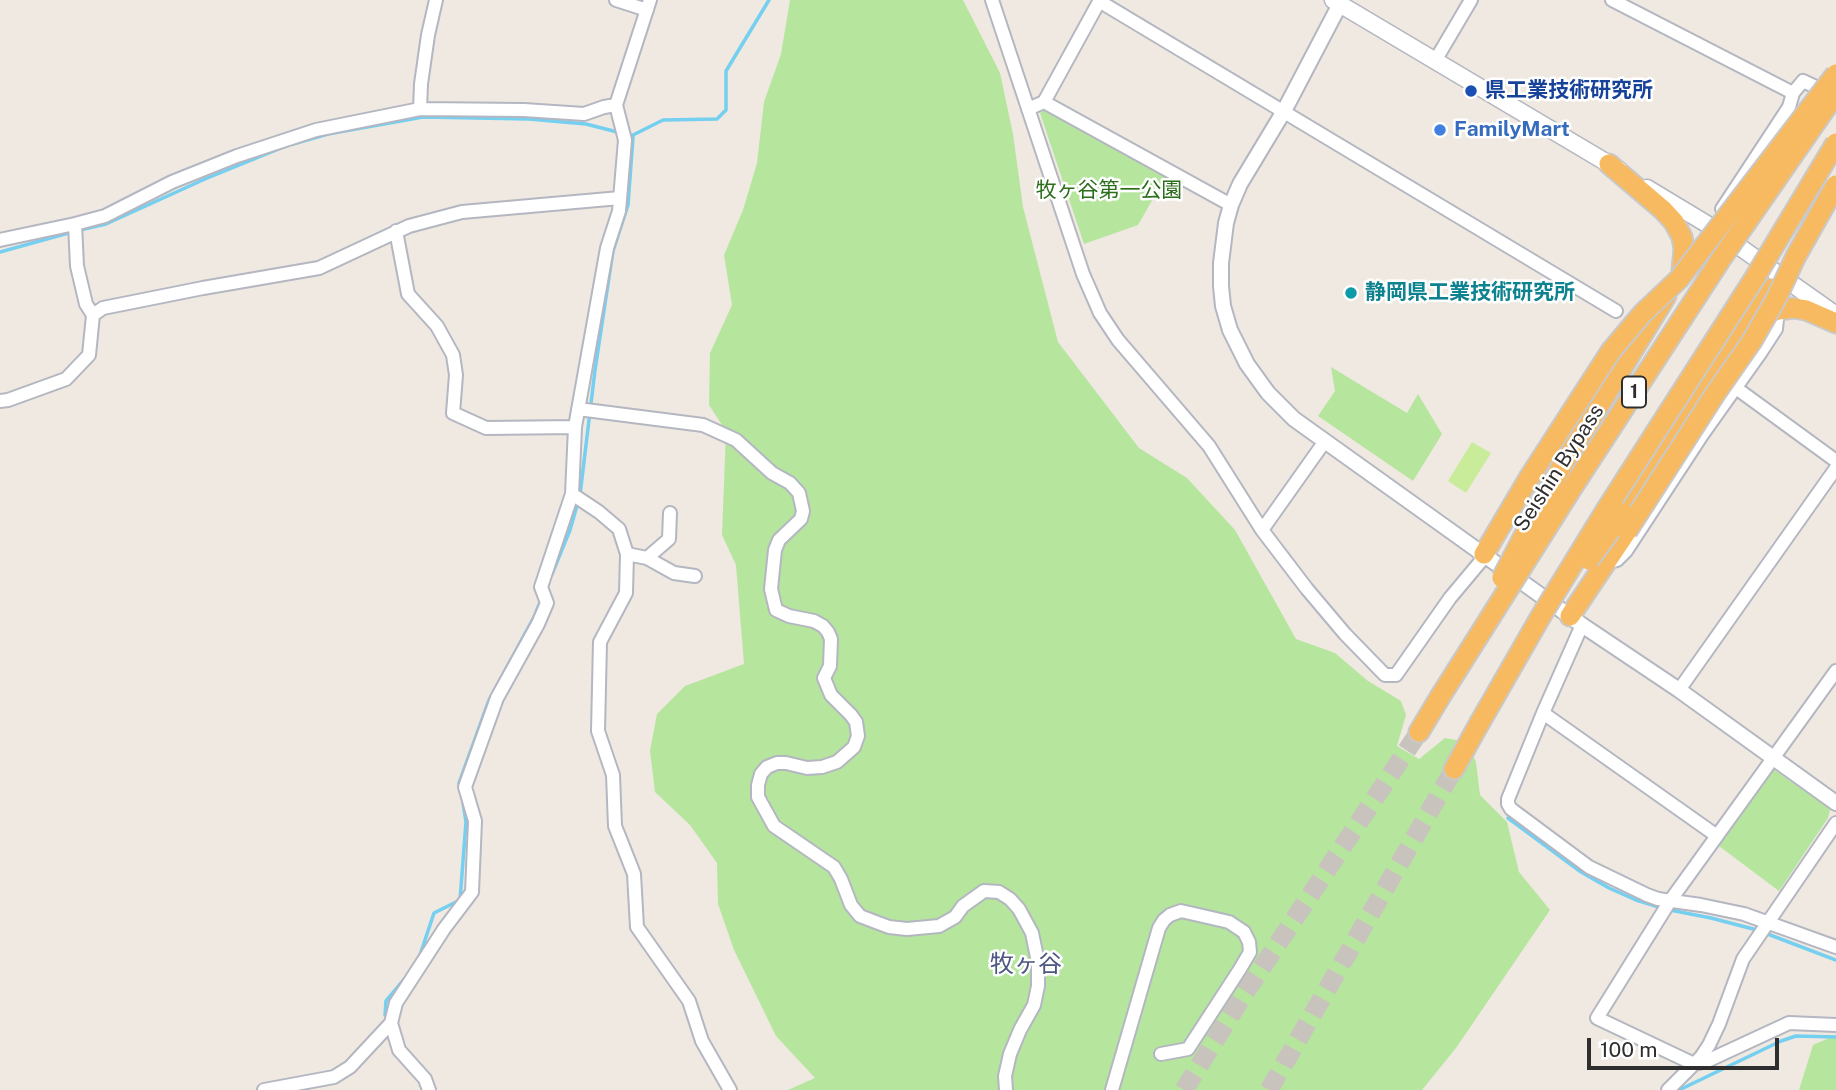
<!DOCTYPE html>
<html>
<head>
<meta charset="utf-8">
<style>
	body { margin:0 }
	#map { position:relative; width:1836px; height:1090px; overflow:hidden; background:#efe9e1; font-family:"Public Sans",sans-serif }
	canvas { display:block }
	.scale { position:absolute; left:1587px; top:1038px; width:192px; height:32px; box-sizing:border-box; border:4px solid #2e2e2e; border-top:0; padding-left:9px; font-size:21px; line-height:24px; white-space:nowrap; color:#2e2e2e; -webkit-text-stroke:5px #fff; paint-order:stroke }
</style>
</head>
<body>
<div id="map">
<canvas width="1836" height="1090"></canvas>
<div class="scale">100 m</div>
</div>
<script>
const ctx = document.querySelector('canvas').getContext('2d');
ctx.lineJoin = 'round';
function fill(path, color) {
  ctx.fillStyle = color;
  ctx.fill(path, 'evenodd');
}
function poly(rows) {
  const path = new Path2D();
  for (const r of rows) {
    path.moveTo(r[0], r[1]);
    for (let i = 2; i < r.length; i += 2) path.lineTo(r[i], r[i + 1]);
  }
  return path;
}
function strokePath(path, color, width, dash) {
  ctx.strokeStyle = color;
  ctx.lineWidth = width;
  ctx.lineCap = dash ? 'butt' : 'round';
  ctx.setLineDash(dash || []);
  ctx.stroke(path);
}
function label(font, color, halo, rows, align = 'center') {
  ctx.font = font + ' "Public Sans","Noto Sans JP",sans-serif';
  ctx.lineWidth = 5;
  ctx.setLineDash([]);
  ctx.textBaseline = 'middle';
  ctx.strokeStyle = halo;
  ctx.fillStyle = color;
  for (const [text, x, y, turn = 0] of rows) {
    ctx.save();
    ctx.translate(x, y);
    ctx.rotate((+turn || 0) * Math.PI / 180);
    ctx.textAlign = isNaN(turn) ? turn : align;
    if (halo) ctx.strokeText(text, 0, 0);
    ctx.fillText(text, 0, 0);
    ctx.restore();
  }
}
fill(poly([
	[790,0,963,0,1000,73,1013,134,1023,207,1058,342,1139,448,1187,478,1235,530,1296,639,1335,653,1368,681,1401,701,1406,715,1397,746,1419,759,1445,738,1467,742,1476,762,1480,795,1507,822,1519,872,1550,910,1456,1048,1422,1090,788,1090,815,1078,776,1036,734,950,718,904,717,863,690,825,655,792,650,751,657,714,685,686,744,664,736,565,722,535,726,431,709,405,710,353,732,305,724,255,743,210,757,163,764,102,781,54],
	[1046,108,1166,176,1138,225,1084,244,1040,113],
	[1331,367,1407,413,1418,394,1442,434,1413,481,1318,416,1335,391],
	[1773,769,1828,807,1830,810,1828,818,1779,891,1719,846],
	[1836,1035,1836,1090,1799,1090,1813,1045]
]), '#b6e59e');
fill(poly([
	[1472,442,1491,453,1466,493,1448,481]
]), '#c9ec9a');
strokePath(poly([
	[631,136,663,120,717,119,726,110,726,71,769,0],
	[293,144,328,134,423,117,529,119,586,124,621,133],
	[80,230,106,224,205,179,286,146],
	[0,252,72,232],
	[580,495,595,370,613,251,628,205,633,137],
	[552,574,570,530,578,502],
	[460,788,459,783,489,700,534,617,541,600],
	[1508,818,1581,872,1609,888,1636,900,1662,908],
	[1670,910,1711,918,1757,930],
	[1765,933,1836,960],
	[420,955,434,913,460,900,466,822,462,796],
	[385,1015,386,1001,407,976],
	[1679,1090,1781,1041,1796,1036,1836,1037]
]), '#75cff0', 3.5);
strokePath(poly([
	[1184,1090,1241,999,1419,732],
	[1269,1090,1454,769]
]), '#c8c4bd', 19, [19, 10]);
const minor = poly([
	[616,0,647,10],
	[992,0,1083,274,1100,313,1118,340,1209,446,1262,530,1307,589,1345,634,1385,675,1396,675,1450,598,1486,555],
	[1612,0,1793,93],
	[1099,1,1616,311],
	[1435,61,1471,0],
	[1044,102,1100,0],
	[420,109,421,84,428,35,436,0],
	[1028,109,1044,102,1231,205],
	[1722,209,1789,107,1793,93,1803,81,1818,88],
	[75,224,105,216,172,182,237,156,316,130,420,109,524,110,584,114,604,107,616,105],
	[396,231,408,294,437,326,453,355,456,375,453,413,486,428,575,427],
	[0,240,75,224,77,266,86,304,93,315,89,355,66,379,8,400,0,401],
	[93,315,103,308,203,288,319,268,409,226,462,212,620,198],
	[1736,388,1836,461],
	[578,409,703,425,736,440,772,473,790,483,799,493,803,511,801,519,779,540,775,550,771,589,776,610,789,616,814,621,823,626,828,632,831,639,830,666,824,678,831,695,851,715,856,722,858,736,854,747,837,762,822,767,807,768,786,763,777,763,767,767,761,774,758,785,758,797,774,826,834,867,841,879,851,905,860,916,873,921,889,927,907,929,939,926,955,917,963,906,984,891,999,892,1010,899,1019,909,1032,933,1038,962,1038,986,1034,1005,1020,1030,1010,1054,1005,1076,1006,1090],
	[572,494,599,512,619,529,627,554,626,593,600,642,598,731,613,775,615,826,634,874,637,927,689,1001,702,1041,730,1090],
	[1262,530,1325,441],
	[627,554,647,558,674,573,695,576],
	[647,558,669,539,670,513],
	[1613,561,1617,560,1626,551,1702,435,1761,352,1776,329,1778,310],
	[1582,625,1543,713,1508,799,1508,804,1511,809,1589,867,1647,895,1658,899,1701,905,1744,914,1836,947],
	[1836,671,1670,901,1597,1018,1694,1064,1707,1061,1789,1023,1836,1025],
	[1679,690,1836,468],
	[1543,713,1717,836],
	[391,1023,399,1050,425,1079,429,1090],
	[264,1090,334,1077,350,1067,391,1023,396,1003,444,929,472,892,475,821,465,787,497,698,538,624,547,603,541,587,572,494,575,427,607,248,619,211,625,140,616,105,650,0],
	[1112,1090,1159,928,1164,920,1170,915,1181,911,1229,922,1244,932,1249,942,1250,952,1240,969,1188,1049,1161,1054],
	[1668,1090,1701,1057,1709,1045,1719,1024,1743,959,1836,823]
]);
const tertiary = poly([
	[1340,4,1284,111,1240,184,1231,205,1226,223,1221,263,1221,286,1223,306,1230,330,1247,364,1268,393,1294,419,1582,625,1679,690,1836,803]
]);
const secondary = poly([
	[1333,0,1619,170],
	[1647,188,1710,226,1836,315]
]);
const trunk = poly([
	[1609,164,1663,210,1674,222,1682,237,1684,249,1682,270],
	[1758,318,1778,310,1793,308,1806,310,1836,323],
	[1561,468,1666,296],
	[1623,513,1691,408,1773,288],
	[1484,554,1529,478],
	[1570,616,1627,531],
	[1419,732,1440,697],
	[1454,769,1479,724]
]);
strokePath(minor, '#b4b7c1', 16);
strokePath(tertiary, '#b4b7c1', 18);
strokePath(secondary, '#b4b7c1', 19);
strokePath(trunk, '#c9c9c9', 23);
strokePath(minor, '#fff', 12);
strokePath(tertiary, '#fff', 14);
strokePath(secondary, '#fff', 16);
strokePath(trunk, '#f8ba60', 19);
const trunkBridge = poly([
	[1529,478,1611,351,1643,313,1679,279,1836,74],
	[1627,531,1715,394,1752,341,1777,297,1796,256,1836,185],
	[1589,560,1623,513],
	[1502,578,1540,505,1561,468],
	[1440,697,1572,488,1721,259,1836,93],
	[1479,724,1541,616,1606,510,1754,279,1836,143]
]);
strokePath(trunkBridge, '#c9c9c9', 23, []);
strokePath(trunkBridge, '#f8ba60', 19);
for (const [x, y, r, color] of [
	[1471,91,7,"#1a4fb4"],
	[1440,130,7,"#3f7fe0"],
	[1351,293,7,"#0f9aa8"]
]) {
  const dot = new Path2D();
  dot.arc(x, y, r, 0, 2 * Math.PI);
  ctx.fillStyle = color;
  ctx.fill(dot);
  strokePath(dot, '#fff', 2.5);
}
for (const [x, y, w] of [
	[1634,392,24]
]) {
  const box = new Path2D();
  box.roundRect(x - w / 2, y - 15.5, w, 31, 5);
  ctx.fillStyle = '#fff';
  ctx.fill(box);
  strokePath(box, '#2e2e2e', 2);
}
label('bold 19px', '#2e2e2e', null, [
	["1",1634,392]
]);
label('bold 21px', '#164399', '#fff', [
	["県工業技術研究所",1485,91]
], 'left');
label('bold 21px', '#366cbe', '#fff', [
	["FamilyMart",1454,130]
], 'left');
label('21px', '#2c6e1b', '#fff', [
	["牧ヶ谷第一公園",1109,191]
]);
label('bold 21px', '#0d838f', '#fff', [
	["静岡県工業技術研究所",1365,293]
], 'left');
label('21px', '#2e2e2e', '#fff', [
	["Seishin Bypass",1559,468,-57]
]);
label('24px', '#4d5680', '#fff', [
	["牧ヶ谷",1026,965]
]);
</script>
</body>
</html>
